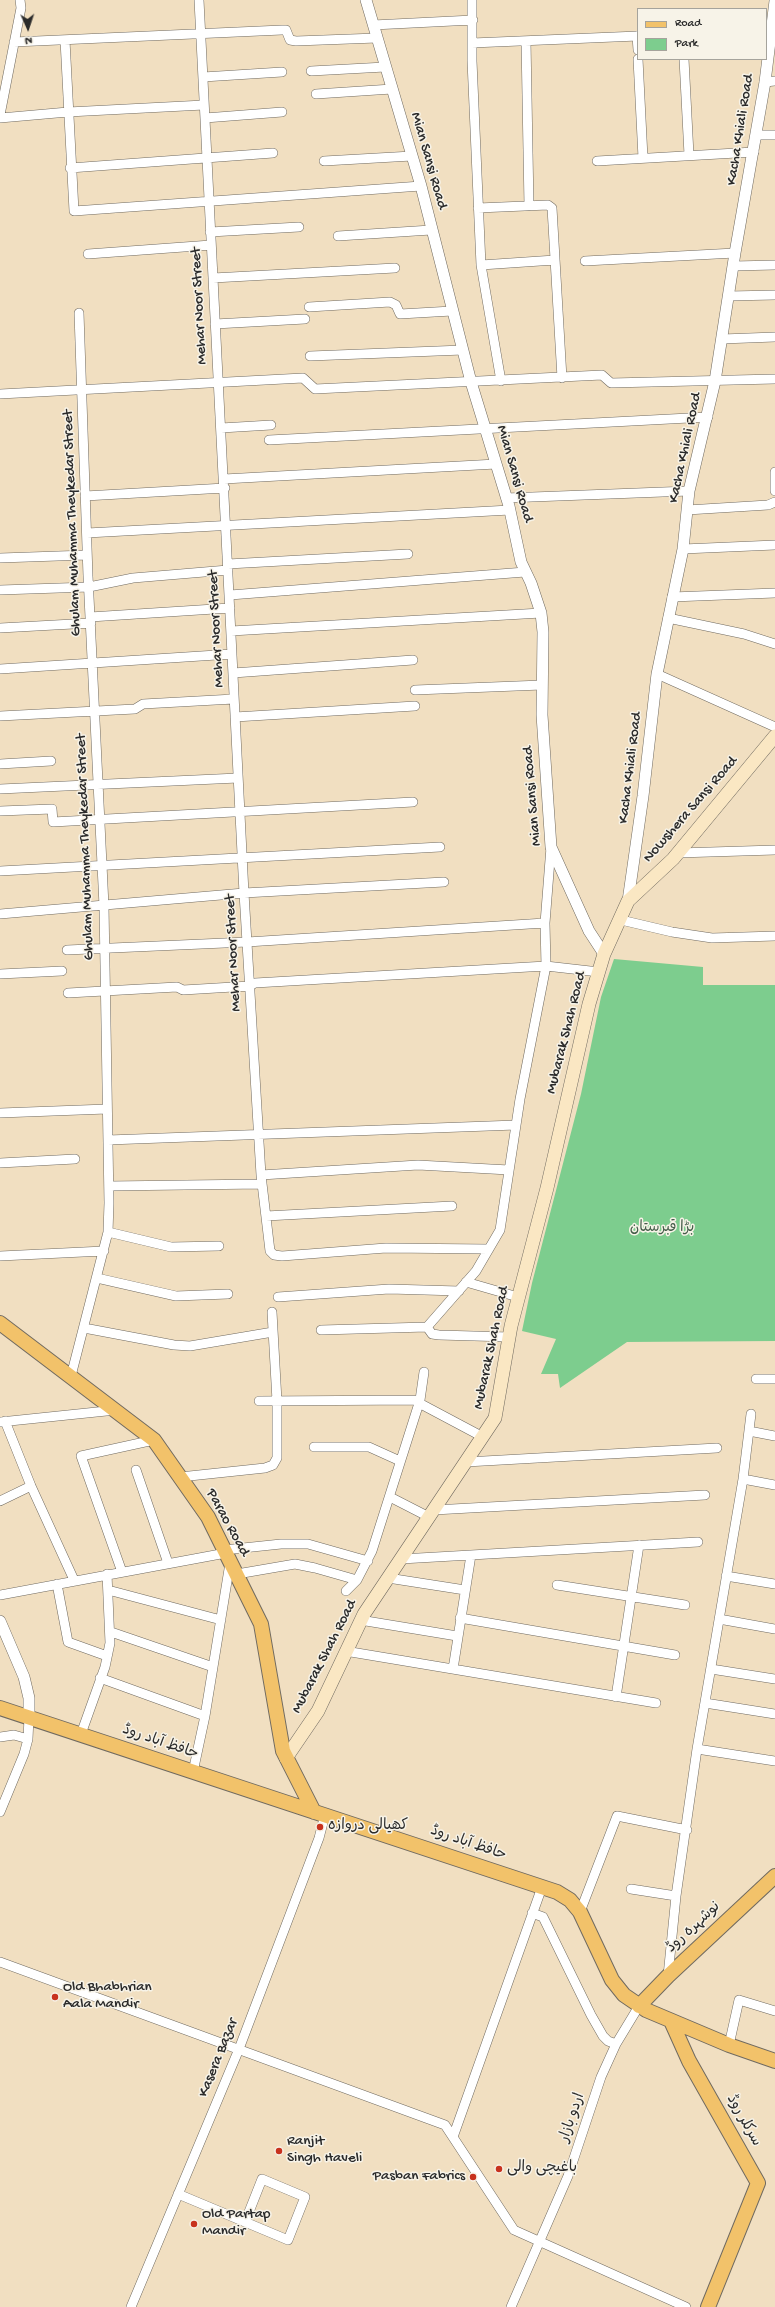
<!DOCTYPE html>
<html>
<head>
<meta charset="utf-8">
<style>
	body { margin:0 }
	#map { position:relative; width:775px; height:2307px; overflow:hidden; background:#f1dfc1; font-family:"Gochi Hand",sans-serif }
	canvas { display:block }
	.legend { position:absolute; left:637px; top:8px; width:130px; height:52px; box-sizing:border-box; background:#f7f3e8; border:1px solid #a5a39c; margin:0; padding:5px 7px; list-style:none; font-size:12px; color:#2b2b2b }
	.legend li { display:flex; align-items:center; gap:8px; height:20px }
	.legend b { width:20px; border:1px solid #a5a39c }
	.north { position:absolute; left:8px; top:8px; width:40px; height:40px; -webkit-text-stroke:3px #f7f3e8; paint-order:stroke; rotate:177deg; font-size:11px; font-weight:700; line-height:16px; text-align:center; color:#2b2b2b }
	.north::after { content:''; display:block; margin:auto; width:14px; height:18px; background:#2b2b2b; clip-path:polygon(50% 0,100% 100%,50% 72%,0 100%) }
</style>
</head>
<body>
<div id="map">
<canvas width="775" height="2307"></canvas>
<ul class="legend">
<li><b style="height:5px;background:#f2c26a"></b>Road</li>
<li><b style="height:11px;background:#7dcd8e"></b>Park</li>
</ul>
<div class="north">N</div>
</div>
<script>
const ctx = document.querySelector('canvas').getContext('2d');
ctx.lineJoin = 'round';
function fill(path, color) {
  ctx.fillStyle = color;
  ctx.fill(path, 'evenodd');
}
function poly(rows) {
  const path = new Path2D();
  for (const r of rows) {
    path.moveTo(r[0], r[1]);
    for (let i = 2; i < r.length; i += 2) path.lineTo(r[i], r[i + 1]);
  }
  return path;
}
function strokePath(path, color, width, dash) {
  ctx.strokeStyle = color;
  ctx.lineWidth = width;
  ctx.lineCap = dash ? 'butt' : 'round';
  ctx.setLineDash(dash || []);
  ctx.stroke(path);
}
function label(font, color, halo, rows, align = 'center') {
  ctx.font = font + ' "Gochi Hand","Playpen Sans Arabic",sans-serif';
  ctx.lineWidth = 3;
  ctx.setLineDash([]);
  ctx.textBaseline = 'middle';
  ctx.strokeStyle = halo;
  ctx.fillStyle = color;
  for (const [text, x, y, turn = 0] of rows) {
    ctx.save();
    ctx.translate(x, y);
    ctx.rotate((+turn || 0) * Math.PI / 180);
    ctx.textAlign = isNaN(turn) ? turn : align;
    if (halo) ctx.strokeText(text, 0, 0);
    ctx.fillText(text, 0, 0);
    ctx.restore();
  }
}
fill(poly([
	[614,959,703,967,703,985,775,985,775,1341,627,1342,560,1388,558,1374,541,1374,556,1339,522,1331,532,1283,581,1094,601,997]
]), '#7dcd8e');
const minor = poly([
	[199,0,244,893,261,1175,270,1251,274,1255,282,1256,386,1248,489,1249],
	[472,0,472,61,481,265,501,381],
	[373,25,473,20],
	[637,36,638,50],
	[65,40,74,211,421,186],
	[526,41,529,206],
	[14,42,282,30,286,30,290,40,296,41,377,38],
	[472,43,638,36],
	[638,59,643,158],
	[684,59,689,155],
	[311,71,385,67],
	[203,77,282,72],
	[765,82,775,81],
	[316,94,392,89],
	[0,115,21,8,20,0],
	[0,118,68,112,204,105],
	[205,118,282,112],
	[757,135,775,135],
	[324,161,412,156],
	[597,161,754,152],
	[70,168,273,153],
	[478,208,548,205,552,208,562,378],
	[210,232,299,227],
	[338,236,431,230],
	[88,254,211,245],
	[585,261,735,253],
	[481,265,555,260],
	[734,266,775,265],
	[213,278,395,268],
	[729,296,775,295],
	[309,307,390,302,396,305,400,314,452,311],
	[215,324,305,319],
	[722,339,775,337],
	[310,356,463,350],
	[0,394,303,378,315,389,602,375,611,383,775,379],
	[221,428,271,425],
	[269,440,708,417],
	[775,472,775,491],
	[224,479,496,464],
	[85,496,225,488],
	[506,498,689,491],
	[687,510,768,505,775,502],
	[87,533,510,510],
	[683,549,775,545],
	[0,558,87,555],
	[228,564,408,554],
	[0,590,89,587,133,578,228,570],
	[230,595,525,572],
	[672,597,775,593],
	[90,617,230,608],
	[668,618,744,634,775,644],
	[0,628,91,623],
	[231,631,541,613],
	[0,669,232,654],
	[233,673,413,660],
	[657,674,775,727],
	[415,690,542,685],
	[0,716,135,709,143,704,234,699],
	[235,717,415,706],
	[0,764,51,761],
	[0,789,238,778],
	[0,811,52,809,53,822,413,802],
	[678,853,775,850],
	[0,871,440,847],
	[0,914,244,893,444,882],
	[621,920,672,932,712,938,775,936],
	[67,950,247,942,545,923],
	[0,974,62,971],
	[68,993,177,987,183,990,250,986,255,983,546,966,599,972],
	[0,1113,107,1109],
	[108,1140,516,1125],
	[0,1163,75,1159],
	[261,1175,418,1165,509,1170],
	[109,1186,262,1184],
	[266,1216,452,1206],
	[108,1232,171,1247,219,1246],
	[0,1256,104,1251],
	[97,1278,176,1296,228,1294],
	[466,1282,518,1297],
	[278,1297,389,1289,459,1291],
	[427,1327,432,1334,439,1335,509,1337],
	[84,1328,174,1345,190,1346,273,1332],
	[321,1330,427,1327,476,1271,500,1230,520,1099,546,966,545,923,551,847],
	[71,1376,108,1232,109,1203,104,906,88,576,79,313],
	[756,1379,775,1379],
	[259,1401,420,1400],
	[419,1403,483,1437],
	[5,1421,31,1486,74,1580],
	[0,1422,116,1410],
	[749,1431,775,1436],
	[314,1447,369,1447,400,1461],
	[466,1462,717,1448],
	[136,1470,168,1563],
	[180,1477,265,1468,273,1465,277,1458,277,1401,272,1312],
	[743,1479,775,1485],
	[390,1497,429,1517],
	[0,1501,31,1486],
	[434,1510,705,1495],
	[224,1550,281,1544,308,1544,368,1561],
	[401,1559,698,1542],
	[122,1572,81,1456,154,1440],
	[237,1574,295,1564,315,1568,357,1580],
	[726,1576,775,1584],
	[388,1578,465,1590],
	[57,1584,68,1642,107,1656],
	[557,1585,685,1605],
	[108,1590,221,1620],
	[346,1591,357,1580,372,1551,420,1400,424,1372],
	[0,1595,226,1553],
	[460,1618,675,1655],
	[719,1619,775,1629],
	[360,1620,457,1636],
	[111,1632,213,1667],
	[345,1651,656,1703],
	[453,1669,471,1555],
	[711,1669,775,1679],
	[100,1678,205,1716],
	[616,1697,639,1545],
	[705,1703,775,1714],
	[81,1734,105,1667,110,1643,107,1574],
	[0,1737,14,1735,28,1739],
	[697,1749,775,1761],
	[193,1772,205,1716,230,1563],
	[0,1812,24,1754,28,1739,29,1717],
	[631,1889,676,1896],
	[580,1912,617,1816,687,1830],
	[532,1913,543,1917,591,2015,603,2036,608,2041,616,2044],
	[0,1962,445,2125,514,2230,686,2307],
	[668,1976,676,1896,697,1749,743,1479,751,1414],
	[729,2045,739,2000,775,2011],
	[453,2137,542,1887],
	[178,2194,288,2240,305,2197,262,2179,245,2222],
	[131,2307,239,2049,319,1838,325,1815],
	[511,2307,568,2176,601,2077,616,2044,639,2006]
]);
const tertiary = poly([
	[366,0,421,186,471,382,509,506,521,562,531,583,541,613,543,632,542,715,551,847,589,931,604,954],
	[628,901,643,796,657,674,683,549,689,491,715,381,735,253,765,82,775,1],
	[0,1621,24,1677,29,1698,29,1717]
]);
const secondary = poly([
	[286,1758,318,1711,364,1614,495,1418,511,1326,547,1188,589,1004,604,954,628,901,673,859,775,736]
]);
const primary = poly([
	[0,1323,154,1440,208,1517,261,1624,283,1751,314,1812],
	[0,1708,557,1892,570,1900,580,1912,612,1980,624,1995,646,2010,729,2045,775,2061],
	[639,2006,668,1976,775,1876],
	[671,2021,689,2061,758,2183,708,2307]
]);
strokePath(minor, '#706a60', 10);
strokePath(tertiary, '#706a60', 12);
strokePath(secondary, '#706a60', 14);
strokePath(primary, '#706a60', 16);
strokePath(minor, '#fff', 9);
strokePath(tertiary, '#fff', 11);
strokePath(secondary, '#fae7c3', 13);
strokePath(primary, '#f2c26a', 14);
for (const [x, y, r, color] of [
	[320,1827,4,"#c8321e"],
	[55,1997,4,"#c8321e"],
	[279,2151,4,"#c8321e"],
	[499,2169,4,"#c8321e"],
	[473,2177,4,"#c8321e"],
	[194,2224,4,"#c8321e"]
]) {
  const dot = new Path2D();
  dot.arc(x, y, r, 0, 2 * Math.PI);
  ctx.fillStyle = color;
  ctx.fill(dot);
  strokePath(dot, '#f7f3e8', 1.5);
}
label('15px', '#2b2b2b', '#f7f3e8', [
	["Kacha Khiali Road",741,130,-81],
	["Mian Sansi Road",428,161,74],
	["Mehar Noor Street",200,306,-93],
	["Kacha Khiali Road",686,448,-78],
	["Mian Sansi Road",514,474,74],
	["Ghulam Muhamma Theykedar Street",73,523,-92],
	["Mehar Noor Street",217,629,-93],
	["Kacha Khiali Road",631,768,-83],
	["Mian Sansi Road",533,796,-95],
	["Nowshera Sansi Road",691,810,-49],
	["Ghulam Muhamma Theykedar Street",86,847,-92],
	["Mehar Noor Street",234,953,-93],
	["Mubarak Shah Road",567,1033,-76],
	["Mubarak Shah Road",492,1348,-78],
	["Parao Road",227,1523,61],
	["Mubarak Shah Road",325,1657,-63],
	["حافظ آباد روڈ",160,1743,19],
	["حافظ آباد روڈ",468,1844,19],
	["نوشہرہ روڈ",694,1928,-43],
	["Kasera Bazar",219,2058,-68],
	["اردو بازار",573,2118,-71],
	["سرکلر روڈ",743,2121,61]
]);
label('15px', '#445c49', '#f7f3e8', [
	["بڑا قبرستان",662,1229]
]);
label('15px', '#2b2b2b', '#f7f3e8', [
	["کھیالی دروازہ",328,1827],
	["Old Bhabhrian",63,1988],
	["Aala Mandir",63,2005],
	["Ranjit",287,2142],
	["Singh Haveli",287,2159],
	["باغیچی والی",507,2169],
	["Pasban Fabrics",465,2177,"right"],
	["Old Partap",202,2215],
	["Mandir",202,2232]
], 'left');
</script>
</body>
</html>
